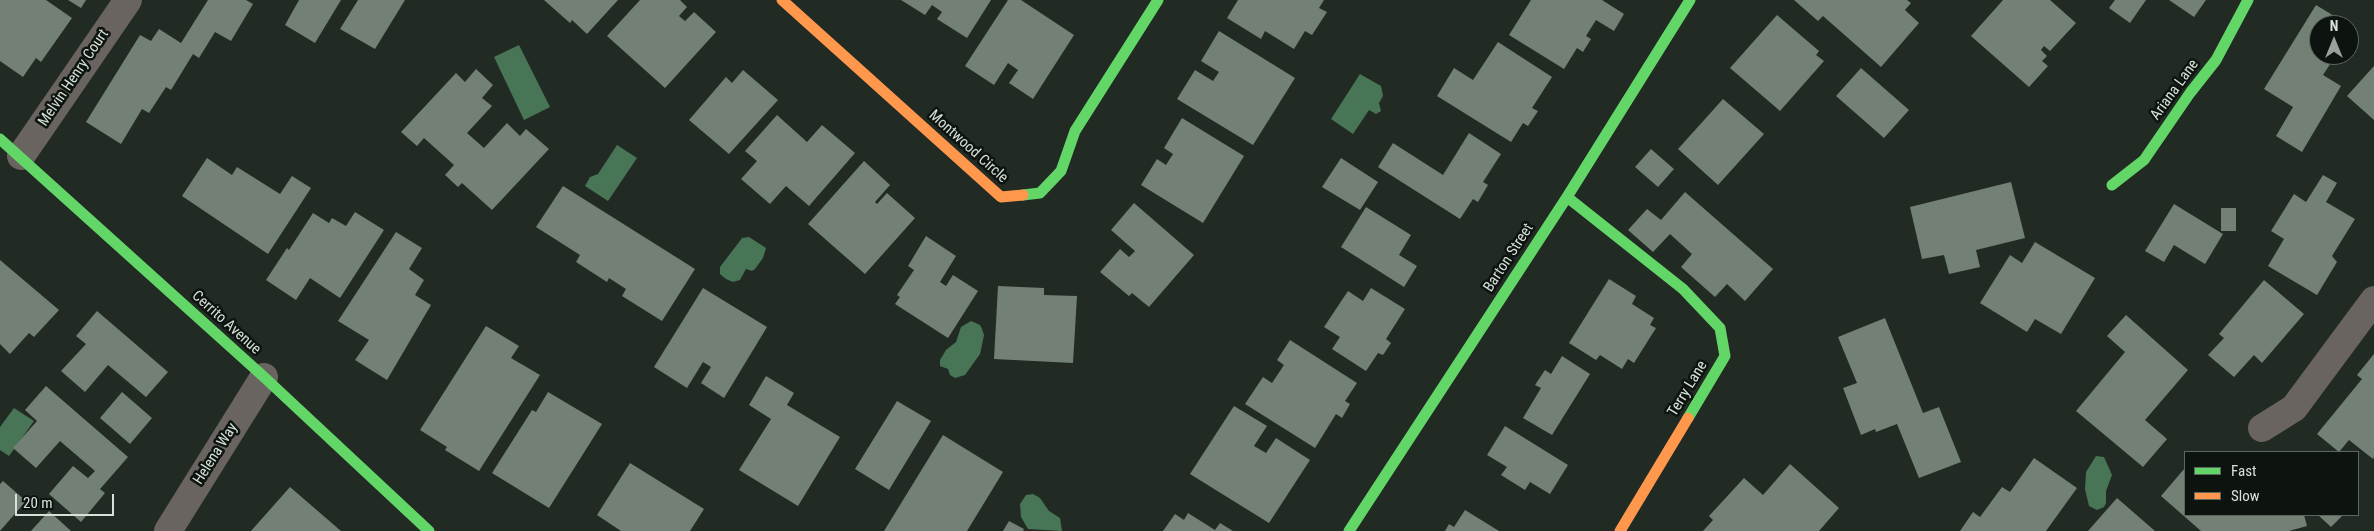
<!DOCTYPE html>
<html>
<head>
<meta charset="utf-8">
<style>
	body { margin:0 }
	#map { position:relative; width:2374px; height:531px; overflow:hidden; background:#222a24; font-family:"Roboto Condensed",sans-serif }
	canvas { display:block }
	.legend { position:absolute; left:2184px; top:451px; width:175px; height:65px; box-sizing:border-box; background:#0d140f; border:1px solid #5e6660; margin:0; padding:6px 9px; list-style:none; font-size:15px; color:#d7e1d9 }
	.legend li { display:flex; align-items:center; gap:10px; height:25px }
	.legend b { width:25px; border:1px solid #5e6660 }
	.north { position:absolute; left:2309px; top:15px; width:50px; height:50px; box-sizing:border-box; background:#0d140f; border:1px solid #5e6660; border-radius:50%; rotate:0deg; font-size:14px; font-weight:700; line-height:20px; text-align:center; color:#d7e1d9 }
	.north::after { content:''; display:block; margin:auto; width:18px; height:22px; background:#98a19a; clip-path:polygon(50% 0,100% 100%,50% 72%,0 100%) }
	.scale { position:absolute; left:15px; top:494px; width:99px; height:22px; box-sizing:border-box; border:2px solid #d7e1d9; border-top:0; padding-left:6px; font-size:15px; line-height:18px; white-space:nowrap; color:#d7e1d9; -webkit-text-stroke:4px #0d140f; paint-order:stroke }
</style>
</head>
<body>
<div id="map">
<canvas width="2374" height="531"></canvas>
<ul class="legend">
<li><b style="height:6px;background:#63d668"></b>Fast</li>
<li><b style="height:6px;background:#ff974d"></b>Slow</li>
</ul>
<div class="north">N</div>
<div class="scale">20 m</div>
</div>
<script>
const ctx = document.querySelector('canvas').getContext('2d');
ctx.lineJoin = 'round';
function fill(path, color) {
  ctx.fillStyle = color;
  ctx.fill(path, 'evenodd');
}
function poly(rows) {
  const path = new Path2D();
  for (const r of rows) {
    path.moveTo(r[0], r[1]);
    for (let i = 2; i < r.length; i += 2) path.lineTo(r[i], r[i + 1]);
  }
  return path;
}
function strokePath(path, color, width, dash) {
  ctx.strokeStyle = color;
  ctx.lineWidth = width;
  ctx.lineCap = dash ? 'butt' : 'round';
  ctx.setLineDash(dash || []);
  ctx.stroke(path);
}
function label(font, color, halo, rows, align = 'center') {
  ctx.font = font + ' "Roboto Condensed",sans-serif';
  ctx.lineWidth = 5;
  ctx.setLineDash([]);
  ctx.textBaseline = 'middle';
  ctx.strokeStyle = halo;
  ctx.fillStyle = color;
  for (const [text, x, y, turn = 0] of rows) {
    ctx.save();
    ctx.translate(x, y);
    ctx.rotate((+turn || 0) * Math.PI / 180);
    ctx.textAlign = isNaN(turn) ? turn : align;
    if (halo) ctx.strokeText(text, 0, 0);
    ctx.fillText(text, 0, 0);
    ctx.restore();
  }
}
fill(poly([
	[519,45,550,107,524,120,494,57],
	[1360,74,1381,86,1383,96,1379,103,1381,111,1376,114,1369,110,1353,134,1331,119],
	[617,145,637,158,608,201,585,186,590,177,598,174],
	[749,237,766,248,763,258,755,269,752,271,746,269,740,280,733,282,726,279,720,274,720,267,742,238],
	[971,321,980,325,982,329,984,335,980,354,965,375,955,378,950,375,948,369,940,366,940,360,946,350,956,342,961,327],
	[14,408,34,421,9,456,0,450,0,427],
	[2096,456,2104,457,2112,475,2106,491,2106,503,2104,507,2097,510,2089,506,2085,489,2086,472],
	[1033,494,1040,498,1049,511,1060,518,1062,531,1028,529,1021,517,1020,504,1026,495]
]), '#487556');
fill(poly([
	[0,0,46,0,72,18,41,62,36,58,23,77,0,61],
	[68,0,86,0,81,8],
	[208,0,246,0,253,4,231,41,215,32,199,58,193,54,171,90,166,87,149,113,142,109,121,144,86,122,140,35,151,41,159,29,181,43],
	[299,0,341,0,315,43,285,25],
	[358,0,405,0,375,49,340,29],
	[544,0,618,0,587,34,572,20,570,23],
	[640,0,680,0,687,7,679,16,685,21,694,12,716,32,665,88,607,36],
	[901,0,991,0,967,38,937,19,942,12,932,5,925,15],
	[1008,0,1021,0,1074,35,1033,99,1009,83,1018,70,1008,63,994,85,965,66],
	[1238,0,1324,0,1319,8,1327,12,1312,35,1305,31,1294,49,1265,31,1261,39,1227,18],
	[1531,0,1602,0,1624,14,1614,31,1596,20,1586,36,1591,39,1583,52,1577,48,1564,69,1509,35],
	[1794,0,1907,0,1911,3,1905,10,1919,23,1881,67,1823,16,1818,21],
	[2003,0,2050,0,2076,23,2050,51,2044,46,2041,50,2047,56,2042,61,2048,66,2029,87,1971,36],
	[2115,0,2146,0,2130,23,2109,8],
	[2169,0,2206,0,2194,17],
	[2316,5,2352,27,2349,33,2349,25,2319,25,2319,55,2336,55,2323,75,2341,86,2302,152,2276,136,2293,107,2264,89],
	[1777,15,1819,51,1816,55,1824,61,1780,111,1730,68],
	[1219,31,1295,78,1253,145,1177,99,1195,70,1213,81,1219,72,1201,61],
	[1498,42,1552,77,1532,108,1538,111,1528,126,1523,123,1511,142,1437,96,1454,68,1473,80],
	[2374,66,2374,120,2347,96],
	[1861,68,1909,110,1884,138,1836,96],
	[476,69,493,85,482,98,492,106,467,133,484,148,507,123,520,136,526,129,549,149,492,210,462,183,458,187,445,175,454,165,424,138,417,146,401,132,456,73,465,82],
	[743,70,778,100,729,154,689,120,726,77,732,83],
	[1723,99,1764,134,1718,185,1678,149],
	[777,115,807,142,822,125,855,153,809,206,786,186,770,204,741,179,757,161,745,151],
	[1182,118,1244,156,1203,223,1141,185,1157,159,1166,165,1173,154,1164,148],
	[1469,133,1501,154,1483,182,1488,185,1478,202,1473,199,1460,219,1378,167,1393,143,1443,175],
	[1651,149,1674,169,1658,187,1635,167],
	[207,158,232,175,237,167,280,194,292,176,311,188,268,254,182,196],
	[1341,158,1378,182,1360,210,1322,187],
	[864,161,890,185,875,202,877,204,887,193,915,218,865,274,808,224],
	[2323,175,2337,183,2326,202,2355,219,2332,256,2337,262,2317,295,2268,266,2284,239,2271,231,2294,194,2306,202],
	[2011,182,2025,238,1976,250,1980,267,1949,274,1944,255,1922,259,1910,207],
	[563,186,695,269,662,321,622,296,626,289,609,278,607,282,576,262,580,255,536,227],
	[1685,192,1773,269,1745,301,1727,284,1715,297,1681,267,1692,254,1670,234,1653,252,1628,230,1647,209,1661,220],
	[1134,203,1194,255,1149,307,1132,293,1129,296,1100,272,1120,249,1129,257,1135,251,1111,230],
	[2174,204,2223,234,2205,264,2174,245,2164,262,2145,251],
	[1366,207,1411,235,1399,255,1417,266,1404,287,1341,247],
	[2221,208,2236,208,2236,231,2221,231],
	[355,212,384,230,340,298,310,278,296,300,266,280,287,248,289,250,313,213,329,223,332,218,346,226],
	[396,232,422,248,409,269,424,280,415,295,431,305,387,380,355,360,369,340,338,321],
	[926,236,956,256,940,282,946,286,953,275,978,291,948,338,895,304,900,297,897,295,914,270,908,266],
	[2035,242,2095,278,2061,334,2035,319,2027,332,1980,303,2010,255,2022,263],
	[0,260,59,310,34,337,29,333,10,354,0,344],
	[1609,279,1636,296,1632,304,1654,318,1650,325,1656,328,1634,363,1628,359,1622,369,1600,355,1596,360,1569,343],
	[2264,280,2304,314,2262,363,2254,355,2234,377,2208,355,2224,338,2219,334],
	[998,286,1044,288,1044,295,1077,296,1073,363,994,359],
	[703,288,767,327,724,398,701,383,711,367,703,362,687,388,654,367],
	[1371,288,1405,309,1386,339,1391,343,1383,355,1378,353,1366,371,1332,349,1340,337,1324,327,1348,291,1363,301],
	[97,311,168,372,146,397,108,365,85,392,61,371,86,344,76,336],
	[2126,315,2188,370,2145,420,2167,439,2143,467,2076,411,2125,352,2107,336],
	[1885,318,1923,413,1939,407,1961,462,1919,478,1897,424,1876,432,1875,429,1861,435,1843,388,1857,383,1838,337],
	[486,326,519,346,511,358,540,375,479,471,445,450,447,447,420,430],
	[1290,340,1357,383,1345,401,1350,404,1342,418,1336,414,1315,448,1245,404,1263,377,1272,383,1284,365,1277,360],
	[2374,354,2374,457,2373,459,2349,440,2339,452,2317,434,2362,379,2357,375],
	[1562,356,1590,374,1552,435,1523,418,1541,388,1535,385,1545,370,1551,374],
	[766,376,794,393,787,405,840,437,798,506,739,470,771,419,749,405],
	[46,386,128,457,100,489,105,493,81,522,49,494,73,466,88,478,95,471,60,441,36,468,13,448,37,421,25,410],
	[122,392,152,418,130,444,100,418],
	[548,392,602,424,549,508,492,473,532,410,536,412],
	[897,401,931,421,889,490,855,469],
	[1234,406,1267,426,1254,446,1266,453,1276,438,1310,460,1269,523,1190,474],
	[1505,426,1568,465,1550,494,1530,482,1525,490,1501,475,1507,467,1487,455],
	[943,435,1003,472,967,531,884,531],
	[2034,458,2077,488,2046,531,1960,531,1973,512,1980,517,2002,487,2010,492],
	[630,463,704,509,690,531,621,531,597,515],
	[1790,464,1839,508,1819,531,1703,531,1713,520,1709,516,1744,478,1763,495],
	[2185,468,2185,515,2304,515,2307,526,2289,531,2201,531,2161,496],
	[3,481,26,501,0,531,0,484],
	[290,487,341,531,251,531],
	[2117,498,2155,531,2088,531],
	[1465,510,1499,531,1445,531,1449,524,1454,527],
	[49,511,71,531,31,531],
	[1188,513,1215,530,1220,523,1233,531,1163,531,1175,514,1184,520],
	[2318,515,2343,515,2331,527],
	[1009,521,1024,529,1023,531,1003,531]
]), '#738076');
strokePath(poly([
	[21,156,128,0],
	[2262,428,2294,408,2374,300],
	[168,531,264,377]
]), '#6a6461', 28);
strokePath(poly([
	[0,139,264,377,429,531],
	[2112,185,2144,160,2190,93,2216,60,2248,0],
	[1023,195,1040,193,1061,171,1075,131,1158,0],
	[1567,197,1683,289,1720,328,1725,356,1688,418],
	[1349,531,1567,197,1690,0]
]), '#63d668', 11);
strokePath(poly([
	[782,0,1001,197,1023,195],
	[1620,531,1688,418]
]), '#ff974d', 11);
label('15px', '#d7e1d9', '#0d140f', [
	["Melvin Henry Court",74,78,-56],
	["Ariana Lane",2175,90,-54],
	["Montwood Circle",968,147,42],
	["Barton Street",1509,258,-57],
	["Cerrito Avenue",226,323,42],
	["Terry Lane",1688,389,-59],
	["Helena Way",216,454,-58]
]);
</script>
</body>
</html>
